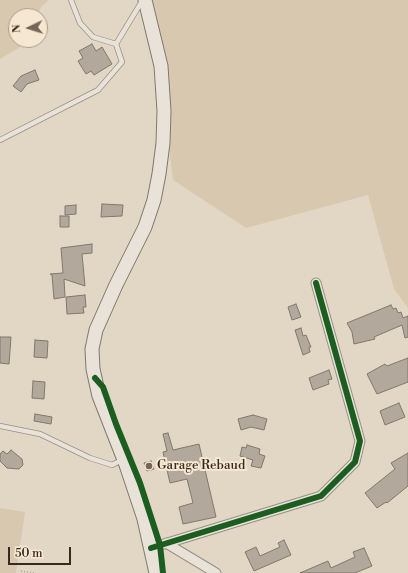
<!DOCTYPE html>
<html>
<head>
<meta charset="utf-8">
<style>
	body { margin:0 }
	#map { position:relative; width:408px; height:573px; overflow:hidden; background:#e2d7c5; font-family:"Libre Bodoni",serif }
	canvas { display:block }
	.north { position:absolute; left:8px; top:8px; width:40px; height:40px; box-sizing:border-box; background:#f5e7d1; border:1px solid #a99b89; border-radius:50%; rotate:266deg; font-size:11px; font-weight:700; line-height:16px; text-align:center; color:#37291d }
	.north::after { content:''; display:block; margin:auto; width:14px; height:18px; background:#736658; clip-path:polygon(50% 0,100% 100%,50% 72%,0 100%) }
	.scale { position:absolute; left:8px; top:547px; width:63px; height:18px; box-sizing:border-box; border:2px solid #37291d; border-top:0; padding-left:5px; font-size:12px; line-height:14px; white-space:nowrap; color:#37291d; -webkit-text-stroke:3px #f5e7d1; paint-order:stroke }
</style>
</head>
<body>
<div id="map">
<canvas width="408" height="573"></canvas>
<div class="north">N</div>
<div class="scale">50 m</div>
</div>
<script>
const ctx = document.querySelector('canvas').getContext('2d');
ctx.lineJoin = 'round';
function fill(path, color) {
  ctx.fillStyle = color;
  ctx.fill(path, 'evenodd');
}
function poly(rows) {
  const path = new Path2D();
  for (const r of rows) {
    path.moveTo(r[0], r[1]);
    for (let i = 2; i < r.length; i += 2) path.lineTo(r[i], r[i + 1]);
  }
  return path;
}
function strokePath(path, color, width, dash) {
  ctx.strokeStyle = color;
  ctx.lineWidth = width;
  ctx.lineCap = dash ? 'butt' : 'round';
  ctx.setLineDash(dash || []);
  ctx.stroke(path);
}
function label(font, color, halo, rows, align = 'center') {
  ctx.font = font + ' "Libre Bodoni",serif';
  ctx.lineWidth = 4;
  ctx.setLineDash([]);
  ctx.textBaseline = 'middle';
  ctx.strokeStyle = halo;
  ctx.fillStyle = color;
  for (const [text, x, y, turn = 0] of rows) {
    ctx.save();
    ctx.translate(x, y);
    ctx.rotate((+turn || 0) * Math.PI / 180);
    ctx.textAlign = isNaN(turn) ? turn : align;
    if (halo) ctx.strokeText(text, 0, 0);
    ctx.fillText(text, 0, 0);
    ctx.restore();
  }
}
fill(poly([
	[0,0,49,0,41,7,38,16,16,16,16,40,31,40,30,41,0,59],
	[151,0,408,0,408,308,394,289,368,195,246,228,173,180],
	[0,508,25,512,16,573,0,573]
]), '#d8c8b0');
const building = poly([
	[92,44,96,51,102,47,112,64,94,75,91,71,86,74,78,61,83,58,79,51,92,44],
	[35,70,39,80,27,84,21,92,13,86,21,76,35,70],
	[102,204,123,205,122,216,101,217,102,204],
	[76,205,76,214,65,215,65,206,76,205],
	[60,216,69,216,69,227,60,227,60,216],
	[92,244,92,253,82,254,85,286,64,279,65,297,54,299,52,275,50,274,63,273,61,248,92,244],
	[85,295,86,307,83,307,84,313,67,314,66,297,85,295],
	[296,304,301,317,292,320,288,307,296,304],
	[391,305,393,309,396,308,398,313,401,312,403,318,408,316,408,337,405,338,402,325,374,337,375,339,354,344,352,332,347,323,391,305],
	[301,328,303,336,306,335,311,347,309,347,310,352,303,355,295,330,301,328],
	[0,337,11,337,9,364,0,363,0,337],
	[35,340,48,341,47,358,34,357,35,340],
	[408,358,408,382,377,394,367,374,385,364,387,366,408,358],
	[329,370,332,379,328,380,329,384,313,390,309,378,329,370],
	[33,381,45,382,44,399,32,398,33,381],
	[399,403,405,417,385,425,380,411,399,403],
	[35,414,52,417,51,424,34,421,35,414],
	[253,415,267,419,264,430,251,427,241,430,238,419,253,415],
	[168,433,173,450,199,444,216,517,183,524,179,507,193,503,187,479,170,483,163,452,167,451,163,434,168,433],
	[247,445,260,449,259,454,265,456,261,468,251,466,253,460,240,456,242,447,246,448,247,445],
	[11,450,22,459,23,465,19,469,7,468,0,461,0,454,3,451,7,454,11,450],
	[408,453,408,486,387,503,386,502,377,508,365,493,395,469,391,463,408,453],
	[151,461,154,469,147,471,144,463,151,461],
	[284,540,291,555,254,571,245,552,256,547,260,556,280,547,278,543,284,540],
	[364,548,372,566,355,573,300,573,328,561,331,568,355,557,353,552,364,548]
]);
fill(building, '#b2a99c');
strokePath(building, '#80786d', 1);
const lane = poly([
	[71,0,80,23,93,37,116,44,142,1],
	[0,140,98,90,122,62,116,44],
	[0,426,40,434,90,458,112,465,122,460]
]);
const street = poly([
	[166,543,216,573],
	[151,548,321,496,355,462,360,441,357,430,316,283]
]);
const secondary = poly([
	[145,0,161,66,164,111,163,143,159,174,154,200,145,227,116,285,96,330,92,349,93,369,99,396,126,465,144,519,156,573]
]);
strokePath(lane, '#979084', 6);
strokePath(street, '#979084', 11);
strokePath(secondary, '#80786d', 15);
strokePath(poly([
	[21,571,35,573]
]), '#a9a39a', 1.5, [1, 2]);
strokePath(lane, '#e8e2d9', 4.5);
strokePath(street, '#e8e2d9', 9);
strokePath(secondary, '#e8e2d9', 13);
strokePath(poly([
	[95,378,103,387,116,424,140,483,160,545,163,573],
	[151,548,321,496,355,462,360,441,357,430,316,283]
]), '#1b5e20', 6);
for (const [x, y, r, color] of [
	[149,466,4,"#736658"]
]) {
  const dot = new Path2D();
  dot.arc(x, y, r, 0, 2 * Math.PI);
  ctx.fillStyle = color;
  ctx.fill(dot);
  strokePath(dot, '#f5e7d1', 1.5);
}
label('13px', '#37291d', '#f5e7d1', [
	["Garage Rebaud",157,466]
], 'left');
</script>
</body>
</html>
